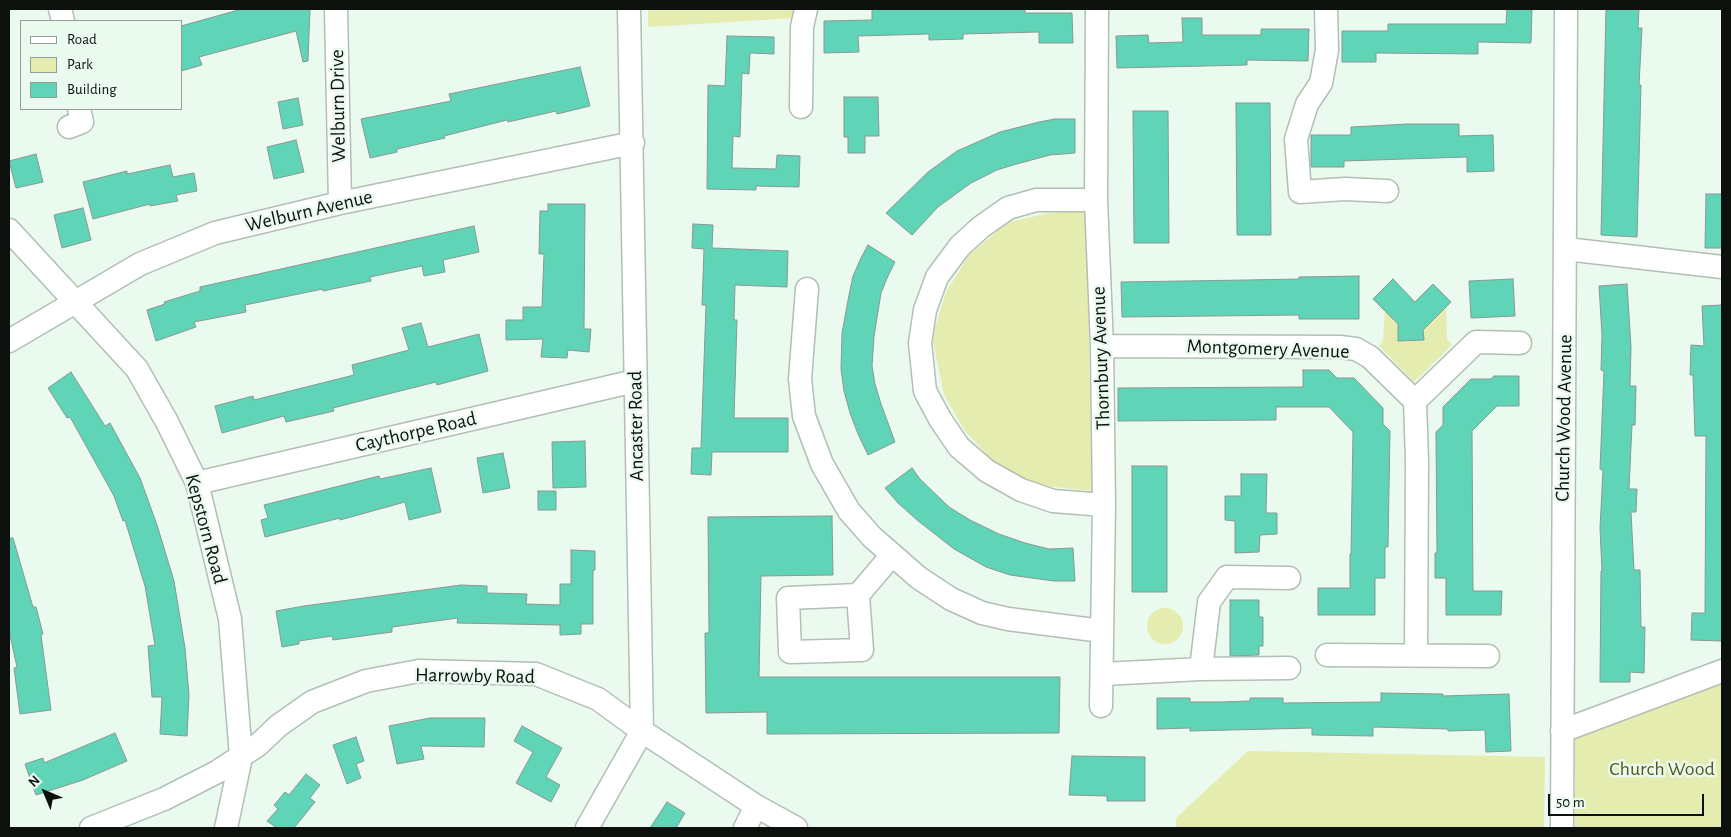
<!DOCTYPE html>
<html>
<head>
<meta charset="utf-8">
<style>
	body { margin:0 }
	#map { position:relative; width:1731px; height:837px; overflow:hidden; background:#ebfaef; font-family:"Alegreya Sans",sans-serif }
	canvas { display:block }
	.frame { position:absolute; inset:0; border:10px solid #0c110d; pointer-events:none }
	.legend { position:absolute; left:20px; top:20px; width:162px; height:90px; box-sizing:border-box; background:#ebfaef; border:1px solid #929d95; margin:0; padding:6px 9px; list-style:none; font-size:15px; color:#0c110d }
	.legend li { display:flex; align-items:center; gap:10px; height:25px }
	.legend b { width:25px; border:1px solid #929d95 }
	.north { position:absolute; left:20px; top:767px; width:50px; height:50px; -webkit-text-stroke:4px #ebfaef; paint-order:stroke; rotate:315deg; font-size:14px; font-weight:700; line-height:20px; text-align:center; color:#0c110d }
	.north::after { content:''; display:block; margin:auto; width:18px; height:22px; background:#0c110d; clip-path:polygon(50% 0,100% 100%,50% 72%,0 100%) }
	.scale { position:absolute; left:1548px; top:794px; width:156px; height:22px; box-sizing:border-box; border:2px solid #0c110d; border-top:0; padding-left:6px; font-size:15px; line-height:18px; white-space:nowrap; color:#0c110d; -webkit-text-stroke:4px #ebfaef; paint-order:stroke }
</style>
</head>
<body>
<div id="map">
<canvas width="1731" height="837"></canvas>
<div class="frame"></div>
<ul class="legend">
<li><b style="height:6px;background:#fff"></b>Road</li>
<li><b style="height:14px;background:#e5ecaf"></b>Park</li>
<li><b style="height:14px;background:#60d4b7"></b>Building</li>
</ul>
<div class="north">N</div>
<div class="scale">50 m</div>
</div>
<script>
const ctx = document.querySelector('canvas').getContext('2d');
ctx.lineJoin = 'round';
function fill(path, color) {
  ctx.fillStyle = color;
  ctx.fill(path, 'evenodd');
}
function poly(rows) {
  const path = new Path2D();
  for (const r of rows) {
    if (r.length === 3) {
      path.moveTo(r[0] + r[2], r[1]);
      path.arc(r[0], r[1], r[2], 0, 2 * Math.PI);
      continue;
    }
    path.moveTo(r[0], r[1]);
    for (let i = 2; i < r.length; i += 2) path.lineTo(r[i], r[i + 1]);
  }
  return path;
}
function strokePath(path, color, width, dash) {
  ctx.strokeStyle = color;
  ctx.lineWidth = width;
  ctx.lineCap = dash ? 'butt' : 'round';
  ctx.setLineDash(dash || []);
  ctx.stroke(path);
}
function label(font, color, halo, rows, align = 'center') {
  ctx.font = font + ' "Alegreya Sans",sans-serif';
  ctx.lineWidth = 5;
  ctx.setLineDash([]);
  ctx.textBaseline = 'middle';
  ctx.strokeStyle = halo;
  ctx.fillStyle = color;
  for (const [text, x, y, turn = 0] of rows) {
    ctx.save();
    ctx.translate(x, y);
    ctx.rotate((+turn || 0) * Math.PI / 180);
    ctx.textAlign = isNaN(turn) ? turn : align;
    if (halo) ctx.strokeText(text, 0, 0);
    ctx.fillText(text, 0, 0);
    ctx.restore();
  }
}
fill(poly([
	[648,9,798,9,795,18,648,27],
	[1086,210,1092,491,1036,485,996,464,965,431,944,395,932,337,946,292,969,255,1008,222,1050,213],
	[1446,307,1447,339,1452,345,1414,382,1379,346,1383,341,1385,311,1398,324,1398,341,1423,341,1423,329],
	[1165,626,18],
	[1722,682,1722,828,1575,828,1575,737],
	[1248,751,1545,757,1544,828,1176,828,1176,818]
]), '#e5ecaf');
const building = poly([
	[242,9,310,9,308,61,303,62,296,31,199,57,202,65,181,71,181,26,242,9],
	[872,9,1025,9,1025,13,1072,13,1073,43,1039,43,1039,32,963,34,963,39,929,40,929,34,858,36,859,52,824,53,824,21,872,20,872,9],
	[1507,9,1532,9,1531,43,1478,42,1478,54,1376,53,1376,62,1342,62,1342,31,1388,31,1388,24,1506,24,1507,9],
	[1606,9,1639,9,1638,28,1642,28,1639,85,1641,85,1637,237,1601,235,1606,9],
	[1182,18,1202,18,1202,35,1261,35,1261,29,1309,29,1308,61,1247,60,1247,65,1117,68,1116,36,1148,35,1149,43,1183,42,1182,18],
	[727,36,774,37,774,54,750,53,749,74,742,73,740,137,733,136,732,168,776,169,777,155,800,156,799,187,756,186,756,190,707,189,708,85,725,86,727,36],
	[580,67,590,106,557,114,556,111,508,122,507,120,444,136,445,138,397,149,397,152,370,158,361,119,451,101,449,94,580,67],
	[844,97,878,97,879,136,865,136,865,153,848,153,848,137,844,137,844,97],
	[298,98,303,125,283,129,278,102,298,98],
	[1236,103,1270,103,1271,235,1237,235,1236,103],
	[1133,111,1168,111,1169,243,1134,243,1133,111],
	[1055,119,1075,119,1075,153,1050,155,1013,165,997,170,971,183,938,207,912,235,886,213,928,172,957,151,1000,132,1039,122,1055,119],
	[1408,124,1459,124,1459,136,1493,135,1494,171,1467,172,1467,157,1344,161,1344,167,1311,167,1311,135,1351,135,1351,127,1408,124],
	[296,140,304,172,274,179,267,147,296,140],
	[36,154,43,182,16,188,9,161,36,154],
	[170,165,173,177,194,173,197,191,176,195,178,201,150,206,150,204,93,219,83,182,127,171,127,174,170,165],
	[1706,194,1722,194,1722,248,1705,248,1706,194],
	[548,204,585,204,584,329,591,329,589,352,568,350,567,358,541,357,543,339,506,340,506,320,523,320,523,307,542,307,544,254,539,254,540,211,548,211,548,204],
	[83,208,91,240,62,248,54,215,83,208],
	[693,224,713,225,712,248,788,251,787,287,735,285,734,320,737,320,734,418,788,418,788,452,712,452,711,475,691,474,692,448,701,448,706,305,702,305,704,249,692,248,693,224],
	[474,226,479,252,443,260,445,272,424,276,422,266,370,277,371,281,323,291,323,289,245,305,246,312,194,322,196,327,156,341,147,310,165,304,164,302,200,291,200,287,474,226],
	[868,245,895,262,888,276,881,293,874,336,872,366,875,384,881,404,895,442,868,455,858,434,850,413,844,391,841,369,842,333,849,295,853,276,861,258,868,245],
	[1359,276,1359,319,1299,319,1299,315,1122,317,1121,282,1247,280,1299,279,1299,277,1359,276],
	[1393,279,1415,302,1433,284,1451,302,1423,330,1424,340,1398,341,1398,324,1373,299,1393,279],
	[1513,279,1515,316,1471,318,1469,281,1513,279],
	[1627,284,1631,347,1630,386,1636,386,1635,425,1632,425,1629,489,1637,489,1636,512,1631,512,1634,570,1640,570,1641,627,1645,627,1644,673,1630,672,1630,682,1600,682,1601,571,1602,571,1600,528,1603,470,1600,469,1604,371,1601,370,1602,335,1599,286,1627,284],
	[1722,305,1722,633,1721,641,1691,640,1692,613,1705,613,1706,436,1695,436,1693,375,1690,375,1691,345,1704,346,1702,306,1722,305],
	[421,323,428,347,479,334,488,371,437,385,436,382,388,394,333,408,334,411,286,422,284,416,222,433,215,406,253,396,254,400,354,375,352,365,409,350,402,328,421,323],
	[1303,370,1329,370,1337,378,1354,378,1383,408,1383,424,1390,431,1388,547,1385,547,1385,578,1375,578,1375,615,1318,615,1318,588,1350,588,1350,554,1351,554,1353,432,1329,407,1276,407,1276,420,1118,421,1118,388,1303,387,1303,370],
	[71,372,105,426,110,423,140,478,157,525,174,581,185,648,189,695,187,736,160,734,162,697,152,697,148,646,155,645,145,586,125,520,123,521,114,496,70,417,67,418,48,388,71,372],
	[1494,376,1519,376,1519,406,1497,406,1472,431,1473,591,1502,591,1501,615,1446,615,1446,578,1435,578,1435,553,1437,553,1436,432,1443,425,1443,407,1471,379,1491,379,1494,376],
	[585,441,586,487,553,488,552,442,585,441],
	[503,453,510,488,483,493,477,458,503,453],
	[1132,466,1167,466,1167,592,1132,592,1132,466],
	[431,468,441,512,409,520,405,502,340,520,340,518,265,537,261,520,268,518,264,505,379,476,380,479,431,468],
	[912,468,920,479,949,507,970,520,999,534,1025,543,1049,549,1073,548,1075,581,1054,581,1010,575,986,567,954,549,917,520,898,503,885,488,912,468],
	[1241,474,1267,474,1266,513,1277,513,1277,534,1260,535,1259,552,1235,553,1235,521,1225,520,1225,496,1241,496,1241,474],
	[538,491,556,491,556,510,538,510,538,491],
	[832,516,833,575,761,576,759,677,1060,677,1059,733,767,734,767,712,706,713,705,633,709,633,708,517,832,516],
	[9,538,13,538,33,607,36,607,43,634,41,635,51,710,20,714,14,668,17,667,9,631,9,538],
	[571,550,595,551,595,570,593,570,593,624,581,624,581,634,560,635,560,625,457,623,458,618,392,627,392,632,333,640,332,636,299,641,299,644,282,647,276,611,304,606,461,585,487,586,487,593,527,594,526,604,560,605,560,584,571,584,571,550],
	[1230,600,1259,600,1259,617,1263,617,1263,646,1259,646,1259,655,1230,656,1230,600],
	[1381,693,1443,694,1443,696,1509,694,1511,751,1486,752,1485,730,1448,731,1448,729,1373,727,1373,736,1312,735,1312,728,1190,731,1190,728,1157,729,1157,698,1190,698,1190,702,1220,702,1250,701,1250,698,1283,698,1283,703,1381,702,1381,693],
	[430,718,485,718,484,747,421,746,424,759,397,764,389,726,430,718],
	[522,726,562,748,546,777,560,785,551,802,516,783,533,752,514,741,522,726],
	[115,733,127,761,83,780,36,795,25,764,43,758,44,763,115,733],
	[356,737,364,761,356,764,361,778,347,784,333,745,356,737],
	[1072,756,1145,757,1145,801,1107,801,1107,796,1069,795,1072,756],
	[306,774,320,785,310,798,315,802,294,828,277,828,267,821,278,809,274,805,285,792,289,795,306,774],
	[667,802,685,813,676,828,650,828,667,802]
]);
fill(building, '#60d4b7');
strokePath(building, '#889893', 1);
const minor = poly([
	[60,9,63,21],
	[336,9,340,203],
	[1097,9,1096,200,1102,346,1104,505,1101,706],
	[1326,9,1327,50,1321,83,1307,104,1296,139,1300,192,1345,189,1387,191],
	[801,107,802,27,806,9],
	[69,127,82,122,79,109],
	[1096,200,1036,200,1008,208,981,227,960,246,937,277,925,310,920,343,925,391,940,419,959,447,987,471,1021,490,1053,501,1104,505],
	[9,230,137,369,167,422,197,483,230,619,241,757,226,828],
	[1566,249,1722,267],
	[807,289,800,379,804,416,822,464,849,511,872,537,919,578,951,599,982,613,1008,619,1102,631],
	[9,341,140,264,215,233,340,203,633,143],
	[1102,346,1340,347,1356,349,1370,357,1415,401,1417,461,1416,655],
	[1415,401,1476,342,1520,343],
	[197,483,635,381],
	[858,595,788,598,790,652,862,650,858,595,892,555],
	[1327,655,1488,656],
	[1201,669,1209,602,1227,577,1289,578],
	[1103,674,1201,669,1289,668],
	[1562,731,1722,671],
	[91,828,164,799,217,772,258,745,278,726,312,702,366,681,419,671,536,674,598,699,642,731,756,806,796,828],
	[587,828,642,731,629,9],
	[745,828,756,806],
	[1562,828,1566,9]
]);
strokePath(minor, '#b1bfb5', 25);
strokePath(minor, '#fff', 22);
label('20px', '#0c110d', '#ebfaef', [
	["Welburn Drive",338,106,-91],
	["Welburn Avenue",309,211,-13],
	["Montgomery Avenue",1268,349,2],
	["Thornbury Avenue",1101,358,-92],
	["Church Wood Avenue",1564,418,-89],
	["Ancaster Road",636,426,-91],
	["Caythorpe Road",416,432,-13],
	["Kepstorn Road",206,529,75],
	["Harrowby Road",475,676,1]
]);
label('20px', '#555a19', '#ebfaef', [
	["Church Wood",1662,769]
]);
</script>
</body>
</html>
